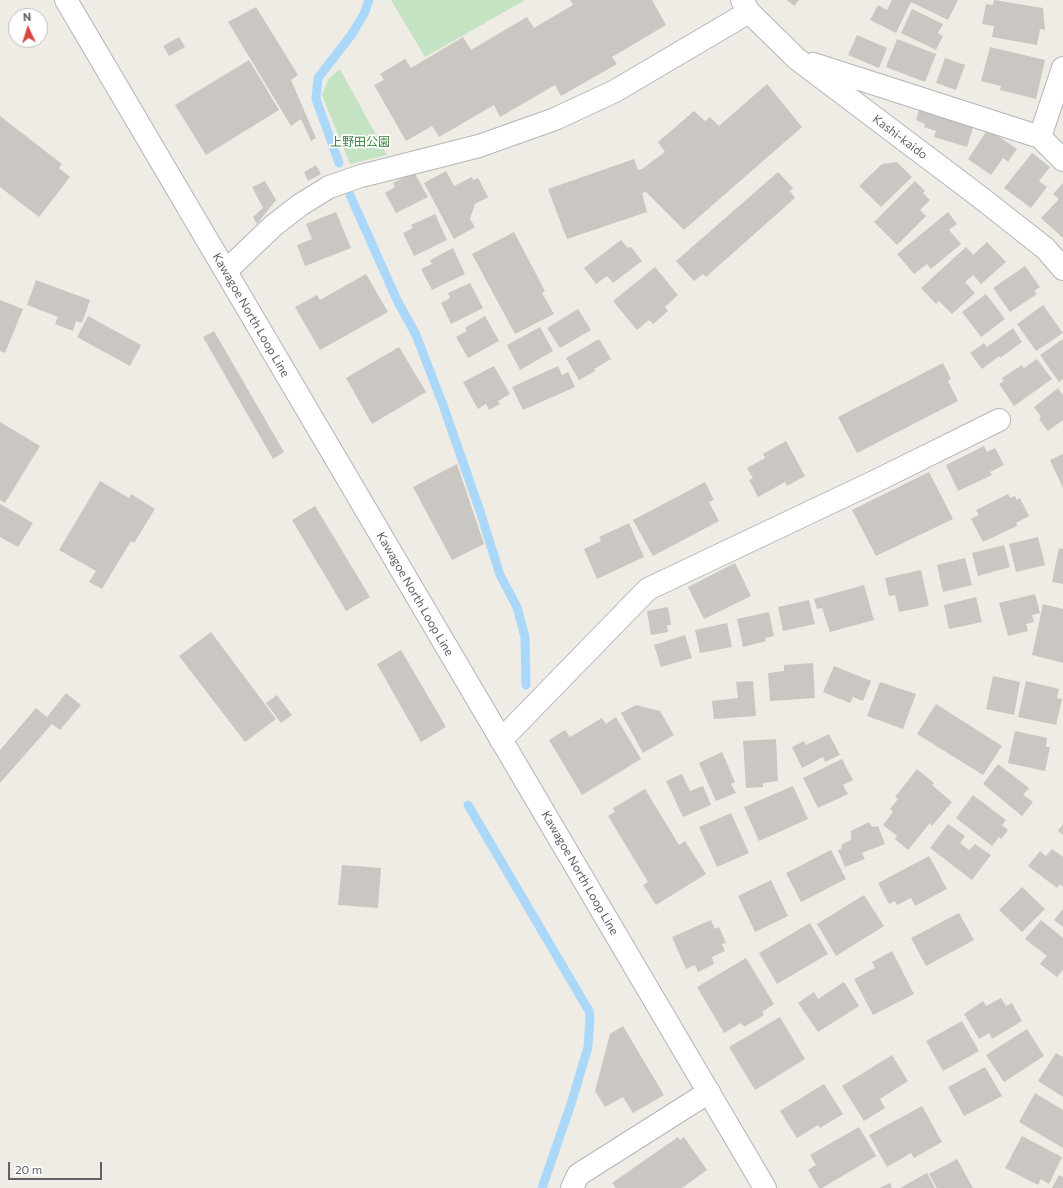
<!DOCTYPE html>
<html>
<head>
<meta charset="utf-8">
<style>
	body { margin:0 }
	#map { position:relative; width:1063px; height:1188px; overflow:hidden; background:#eeece5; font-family:Commissioner,sans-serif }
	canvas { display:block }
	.north { position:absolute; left:8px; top:8px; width:40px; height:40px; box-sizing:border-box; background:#fff; border:1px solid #bebfc1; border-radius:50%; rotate:356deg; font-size:11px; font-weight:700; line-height:16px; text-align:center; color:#5d6064 }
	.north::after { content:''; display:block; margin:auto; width:14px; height:18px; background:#db463e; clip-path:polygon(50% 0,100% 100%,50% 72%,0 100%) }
	.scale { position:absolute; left:8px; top:1162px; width:94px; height:18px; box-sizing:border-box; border:2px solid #5d6064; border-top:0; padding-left:5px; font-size:12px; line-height:14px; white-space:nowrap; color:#5d6064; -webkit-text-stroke:3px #fff; paint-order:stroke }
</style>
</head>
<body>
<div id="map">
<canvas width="1063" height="1188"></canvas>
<div class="north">N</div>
<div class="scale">20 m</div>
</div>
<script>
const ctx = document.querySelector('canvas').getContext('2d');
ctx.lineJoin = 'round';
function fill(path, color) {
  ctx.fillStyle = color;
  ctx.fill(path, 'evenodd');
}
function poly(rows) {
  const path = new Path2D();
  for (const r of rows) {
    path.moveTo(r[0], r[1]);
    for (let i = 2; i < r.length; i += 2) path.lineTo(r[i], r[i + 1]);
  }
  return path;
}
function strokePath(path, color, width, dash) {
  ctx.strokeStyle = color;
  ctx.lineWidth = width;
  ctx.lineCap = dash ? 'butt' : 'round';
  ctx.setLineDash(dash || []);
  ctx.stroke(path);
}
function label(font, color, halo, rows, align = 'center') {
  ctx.font = font + ' Commissioner,"Noto Sans JP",sans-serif';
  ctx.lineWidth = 3.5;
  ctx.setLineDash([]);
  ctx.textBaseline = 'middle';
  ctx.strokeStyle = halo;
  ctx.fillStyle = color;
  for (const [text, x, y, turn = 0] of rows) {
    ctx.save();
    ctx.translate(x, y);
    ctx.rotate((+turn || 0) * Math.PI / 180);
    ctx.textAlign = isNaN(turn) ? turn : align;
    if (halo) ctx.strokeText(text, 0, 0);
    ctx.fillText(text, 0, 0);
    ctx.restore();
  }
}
fill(poly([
	[391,0,525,0,425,57],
	[340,69,387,155,350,164,322,95,329,78]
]), '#c4e3c3');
strokePath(poly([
	[339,163,316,99,318,78,352,34,364,14,369,0],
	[350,195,397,300,416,335,443,405,480,511,500,575,517,607,525,637,526,685],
	[468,805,589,1011,590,1017,588,1047,572,1101,542,1188]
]), '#abd8f8', 9);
fill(poly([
	[570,0,652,0,666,25,612,57,617,64,561,96,555,85,500,117,494,105,439,137,432,126,406,141,374,85,384,80,380,74,405,59,411,68,463,37,471,50,527,17,534,28,573,5],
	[787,0,799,0,794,6],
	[892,0,958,0,948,20,911,2,896,33,870,20,878,5,887,10],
	[994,0,1043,8,1045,30,1040,29,1037,45,992,37,994,26,982,24,986,4,993,5],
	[256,7,298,75,291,80,316,138,311,141,301,119,291,126,228,22],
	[912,9,943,24,938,33,943,36,936,50,901,33],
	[857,35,887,48,879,68,848,55],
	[179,37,185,47,169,56,163,46],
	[897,39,936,54,925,82,886,67],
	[990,47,1045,60,1036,99,1000,90,1001,86,981,81],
	[945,58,965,65,956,90,936,83],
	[249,60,279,110,206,155,175,105],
	[767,84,802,127,684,230,646,192,642,193,647,212,567,239,548,189,634,159,638,170,642,169,665,152,658,142,694,111,705,121,710,117,719,126],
	[920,107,974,124,967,147,934,137,936,131,924,127,925,124,916,120],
	[0,116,62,164,59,168,70,177,39,217,0,187],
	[988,129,1017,149,1008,162,1003,158,991,175,968,159],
	[1032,153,1050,167,1039,181,1047,187,1031,208,1004,188],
	[897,162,912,177,881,207,859,186,882,164],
	[316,165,321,174,308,181,304,172],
	[446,171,454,186,472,177,473,180,478,178,488,197,475,204,470,219,475,227,454,239,424,183],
	[414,172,428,197,396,213,385,193,395,187,393,183],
	[778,172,793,188,790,191,795,198,706,277,703,274,694,281,676,261],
	[265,181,276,200,257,224,253,217,263,208,252,187],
	[915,181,925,191,923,193,930,200,920,210,926,216,897,245,874,222],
	[1063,183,1063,238,1041,218,1059,199,1053,194],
	[336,212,351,248,305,266,297,245,312,239,306,224],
	[948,212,957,224,949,230,961,244,931,269,927,264,914,274,897,254],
	[435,214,447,240,414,256,403,233,413,228,411,225],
	[514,232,545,291,542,293,554,314,515,334,472,254],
	[621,240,628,248,631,247,642,261,613,283,607,276,596,284,584,268],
	[987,242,1006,262,981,284,973,275,965,282,975,293,952,314,939,301,936,304,921,288,966,247,973,255],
	[453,248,465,274,432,290,421,269,432,264,430,260],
	[1025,266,1040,287,1034,291,1037,294,1010,312,993,288],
	[655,267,678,295,665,307,668,311,653,324,649,320,637,330,613,301],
	[366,274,388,312,320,350,295,307,317,295,320,300],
	[36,280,90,300,82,323,76,321,73,331,55,324,58,317,27,305],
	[470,283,483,308,451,324,441,303,450,298,448,293],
	[986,294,1005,319,981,337,962,312],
	[0,300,23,309,5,353,0,351],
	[1043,305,1063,333,1036,351,1017,324],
	[578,309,591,330,560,348,547,328],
	[88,316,141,345,130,366,77,337],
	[485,316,499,341,468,358,456,337,467,331,465,328],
	[540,327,553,351,520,370,507,345],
	[1013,328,1022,342,1000,358,999,356,982,369,970,353,984,343,987,347],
	[214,331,284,452,273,459,203,337],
	[599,339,611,359,594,369,595,371,579,380,566,358],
	[1063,339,1063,379,1059,382,1040,355],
	[399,347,426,392,372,424,346,378],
	[1037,359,1052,379,1014,406,999,384,1004,381,1002,378,1022,365,1024,368],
	[943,363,951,379,948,381,958,401,857,453,838,417],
	[494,366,510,394,498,401,500,404,489,410,486,404,478,409,463,382],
	[558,366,562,375,568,372,575,387,523,410,512,387],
	[1058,388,1063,395,1063,420,1048,431,1039,419,1041,417,1034,407],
	[0,422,40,446,5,503,0,500],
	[786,441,805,476,787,486,785,482,758,497,749,480,753,478,747,468,765,458,763,454],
	[984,446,987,452,995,448,1004,465,990,472,992,475,958,491,946,465],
	[1063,454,1063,488,1050,460],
	[457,464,484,544,452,560,413,487],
	[929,472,953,519,876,556,852,510],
	[100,481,129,498,131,494,155,509,134,543,131,541,102,589,89,582,96,571,59,550],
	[705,482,714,500,709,502,719,521,653,556,633,520],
	[1008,494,1010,498,1015,496,1017,500,1020,498,1029,516,1016,523,1017,526,983,542,971,519,979,515,976,510],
	[0,504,33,523,18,547,0,537],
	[315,506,370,597,346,611,292,520],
	[629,523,644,557,597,579,584,549,601,541,599,537],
	[1038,537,1045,565,1016,572,1009,544],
	[1004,545,1010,567,978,576,972,553],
	[1059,548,1063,549,1063,584,1052,582],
	[965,558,972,585,943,592,937,565],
	[735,563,751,596,704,619,688,587],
	[921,570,929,606,899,612,895,595,889,596,885,578],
	[864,585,874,620,830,632,822,608,817,609,814,599],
	[1035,594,1040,613,1032,615,1034,622,1026,624,1028,631,1008,636,999,603],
	[976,597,982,622,949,629,944,605],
	[809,600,815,624,783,631,778,607],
	[1043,604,1063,609,1063,663,1032,655],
	[668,607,671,625,667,625,668,632,651,635,647,611],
	[769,612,774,636,765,638,766,641,743,647,737,619],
	[727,623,732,647,700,653,695,630],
	[211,632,276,719,245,742,179,656],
	[685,635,692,658,661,667,654,645],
	[401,650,446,727,421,742,377,664],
	[813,663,815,698,770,701,768,673,784,671,784,665],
	[834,666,871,681,863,701,853,697,850,703,823,692],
	[993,676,1020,682,1014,715,986,709],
	[753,681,756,716,714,719,712,701,738,698,736,682],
	[1026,681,1059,689,1057,698,1062,699,1056,725,1018,717],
	[880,682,916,694,903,729,867,716],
	[66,693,81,705,60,730,52,724,0,783,0,750,36,708,47,717],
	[277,695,292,715,281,723,266,703],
	[936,704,1002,746,983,775,917,734],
	[636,705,660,711,674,735,643,753,621,713],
	[616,717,641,759,582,795,549,740,565,730,570,737,602,718,606,724],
	[1015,731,1047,738,1046,747,1050,747,1045,771,1008,763],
	[829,734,840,755,825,762,823,757,802,768,792,747,804,741,806,745],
	[776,739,778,781,763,783,763,787,746,788,743,741],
	[722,752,735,782,731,784,736,793,716,801,699,763],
	[842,759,853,780,843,785,848,794,818,808,803,778],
	[998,764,1029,788,1023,795,1033,802,1022,816,983,784],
	[917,769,934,783,932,785,952,802,932,826,930,823,908,850,895,839,897,836,883,825,893,812,890,809,898,799,895,797],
	[682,774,690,791,703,786,711,805,683,817,666,781],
	[793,786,808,819,759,841,744,807],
	[645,789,679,845,685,841,706,874,656,905,643,885,648,882,608,816,615,812,613,808],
	[973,795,1006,820,1002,825,1008,830,1001,839,999,837,992,846,956,818],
	[731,813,749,853,717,867,699,827],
	[869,822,872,827,878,826,885,844,862,853,865,859,845,867,838,850,841,849,842,844,851,840,851,831],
	[948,824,965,836,960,843,969,850,975,844,991,855,972,880,930,848],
	[1063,824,1063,835,1058,831],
	[1052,849,1063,857,1063,887,1060,884,1057,888,1028,866,1040,851,1046,856],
	[831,850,846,879,801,902,786,873],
	[929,856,947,889,915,906,911,898,897,905,895,901,889,904,878,883],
	[342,865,381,868,378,908,338,905],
	[771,880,788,916,755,932,738,896],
	[1022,887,1045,909,1022,932,999,910],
	[864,895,884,926,836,956,817,924],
	[1063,909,1063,927,1054,920],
	[959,913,974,940,926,966,911,938],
	[711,920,715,929,719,927,726,943,722,944,725,951,712,957,714,964,698,972,695,965,686,969,672,937],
	[1041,920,1063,938,1063,970,1057,977,1040,964,1047,956,1025,939],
	[810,923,828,954,777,984,759,953],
	[892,951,914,994,873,1015,854,979,875,968,872,962],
	[746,958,774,1004,762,1012,764,1015,744,1027,741,1023,724,1033,697,987],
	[844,982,859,1006,818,1032,798,1003,814,992,818,999],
	[1001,998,1006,1006,1012,1003,1022,1021,992,1039,989,1033,979,1039,964,1014,983,1001,986,1006],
	[780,1017,805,1059,755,1090,729,1047],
	[962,1021,979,1051,943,1071,926,1041],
	[623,1026,664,1095,633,1113,623,1097,605,1107,595,1091,610,1034],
	[1027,1029,1044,1056,1004,1082,986,1055],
	[1056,1053,1063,1057,1063,1097,1038,1081],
	[892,1055,908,1081,880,1099,885,1108,864,1121,842,1086],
	[985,1067,1002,1096,964,1116,948,1087],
	[824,1084,843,1114,820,1128,818,1125,797,1138,780,1111],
	[1035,1093,1063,1110,1063,1148,1019,1122],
	[922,1106,942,1142,914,1158,911,1153,887,1167,869,1135],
	[859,1127,876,1156,822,1188,819,1188,808,1170,816,1165,810,1155],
	[1022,1136,1062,1157,1049,1184,1041,1179,1038,1185,1005,1168],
	[678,1137,680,1140,684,1137,707,1170,682,1188,616,1188,612,1183],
	[957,1159,973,1188,937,1188,929,1174],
	[927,1173,935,1188,900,1188],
	[1059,1175,1063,1177,1063,1188,1052,1188],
	[890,1183,892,1188,879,1188]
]), '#cac7c2');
const street = poly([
	[742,0,749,12,797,59,980,197,1046,249,1063,269],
	[813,64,1040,137,1063,68],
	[1040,137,1063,160],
	[226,271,273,226,300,205,329,187,361,176,479,146,555,119,615,91,749,12],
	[501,740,648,589,880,479,999,420],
	[572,1188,578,1175,709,1092]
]);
const secondary = poly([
	[66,0,765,1188]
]);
strokePath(street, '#b2b5b9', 24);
strokePath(secondary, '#b1b4b9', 24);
strokePath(street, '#fff', 22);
strokePath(secondary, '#fff', 22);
label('12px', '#5d6064', '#fff', [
	["Kashi-kaido",900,137,37],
	["Kawagoe North Loop Line",251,315,60],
	["Kawagoe North Loop Line",415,594,60],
	["Kawagoe North Loop Line",580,873,60]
]);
label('12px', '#3d833e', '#fff', [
	["上野田公園",360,142]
]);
</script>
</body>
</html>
